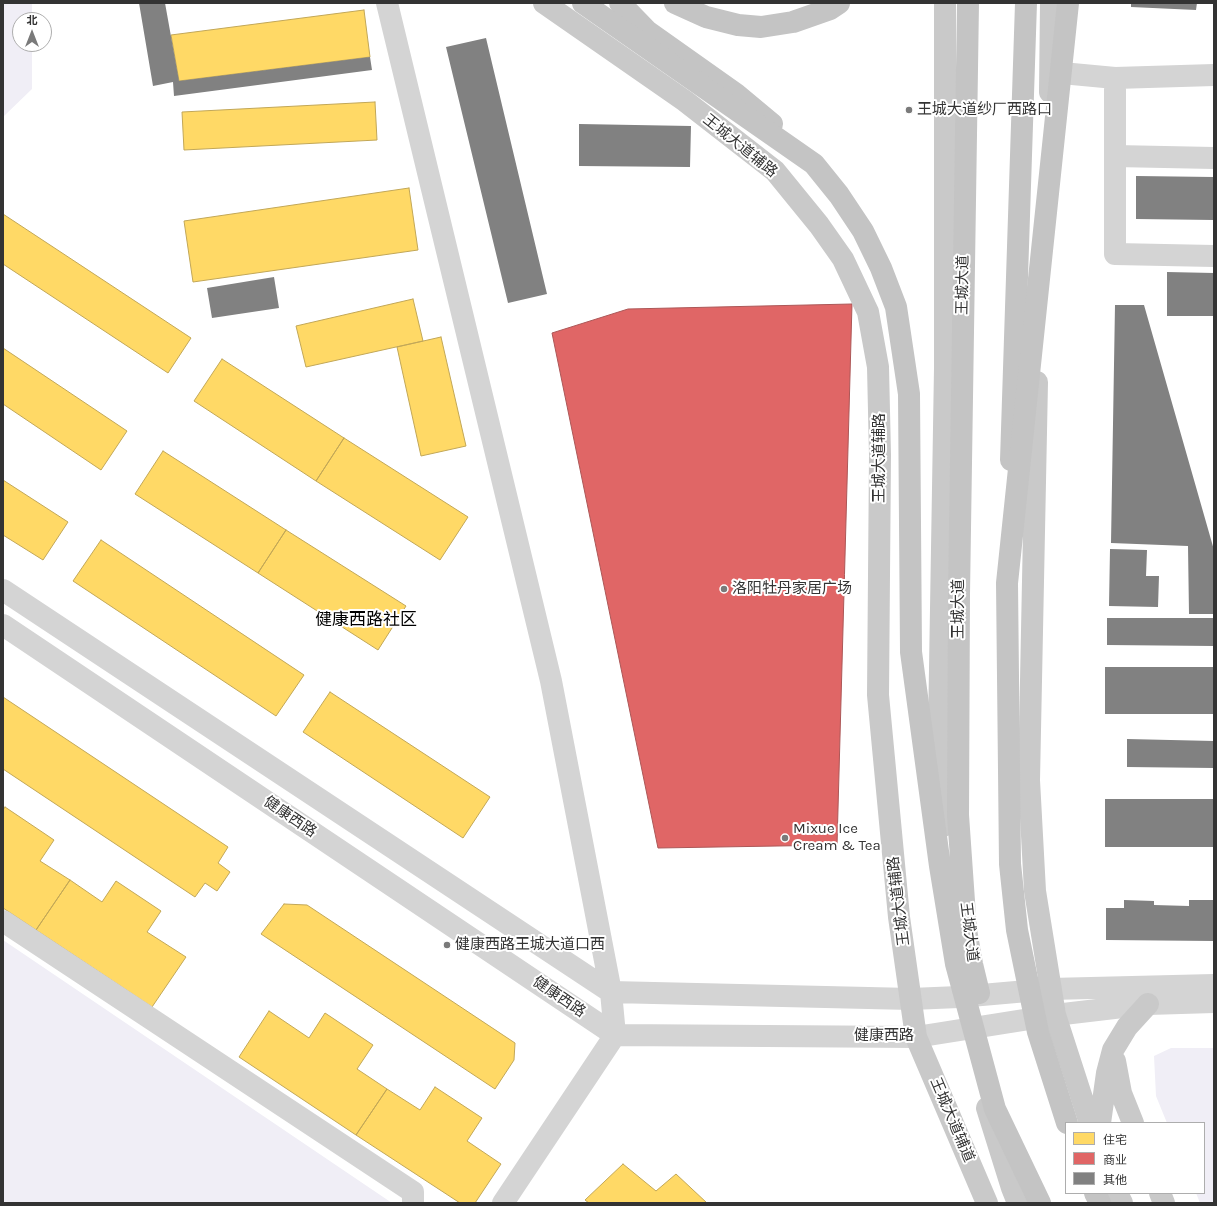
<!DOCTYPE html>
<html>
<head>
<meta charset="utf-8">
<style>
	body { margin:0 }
	#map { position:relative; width:1217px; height:1206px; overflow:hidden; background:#fff; font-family:Karla,"Noto Sans SC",sans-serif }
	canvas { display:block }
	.frame { position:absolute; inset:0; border:4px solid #333; pointer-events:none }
	.legend { position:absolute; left:1065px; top:1122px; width:140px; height:72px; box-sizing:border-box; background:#fff; border:1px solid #adadad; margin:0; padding:5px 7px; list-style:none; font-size:12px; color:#333 }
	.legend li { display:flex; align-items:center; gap:8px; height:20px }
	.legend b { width:20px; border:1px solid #adadad }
	.north { position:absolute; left:12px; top:12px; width:40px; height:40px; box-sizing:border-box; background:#fff; border:1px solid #adadad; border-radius:50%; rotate:0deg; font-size:11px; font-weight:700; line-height:16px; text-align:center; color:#333 }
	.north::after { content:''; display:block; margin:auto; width:14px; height:18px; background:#7a7a7a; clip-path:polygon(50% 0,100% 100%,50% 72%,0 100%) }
</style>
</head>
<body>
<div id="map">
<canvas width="1217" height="1206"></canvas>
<div class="frame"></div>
<ul class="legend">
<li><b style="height:11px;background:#ffd966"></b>住宅</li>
<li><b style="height:11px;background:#e06666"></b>商业</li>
<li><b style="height:11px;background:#818181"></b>其他</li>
</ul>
<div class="north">北</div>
</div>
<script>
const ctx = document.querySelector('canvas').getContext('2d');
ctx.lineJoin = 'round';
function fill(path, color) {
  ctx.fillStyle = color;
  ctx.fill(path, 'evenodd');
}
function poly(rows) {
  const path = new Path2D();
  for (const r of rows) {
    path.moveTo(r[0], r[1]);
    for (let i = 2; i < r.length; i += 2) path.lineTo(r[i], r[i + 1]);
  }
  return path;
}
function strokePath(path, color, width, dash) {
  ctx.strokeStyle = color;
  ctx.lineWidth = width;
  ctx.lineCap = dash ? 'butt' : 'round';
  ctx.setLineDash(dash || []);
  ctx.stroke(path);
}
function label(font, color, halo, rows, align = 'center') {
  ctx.font = font + ' Karla,"Noto Sans SC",sans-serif';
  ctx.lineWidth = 4;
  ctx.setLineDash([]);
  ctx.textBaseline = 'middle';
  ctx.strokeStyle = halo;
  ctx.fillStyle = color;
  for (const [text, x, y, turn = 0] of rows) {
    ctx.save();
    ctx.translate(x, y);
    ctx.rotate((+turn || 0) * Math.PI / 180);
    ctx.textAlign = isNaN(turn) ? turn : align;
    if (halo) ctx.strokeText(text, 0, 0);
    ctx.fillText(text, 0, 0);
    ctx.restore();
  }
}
fill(poly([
	[3,3,32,3,32,20,20,20,20,44,32,44,32,89,3,117],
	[3,940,392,1203,3,1203],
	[1171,1048,1214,1048,1214,1203,1200,1203,1196,1193,1204,1193,1204,1123,1167,1123,1156,1096,1154,1056]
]), '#f0eef6');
const homes = poly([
	[364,10,370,57,179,81,171,35,364,10],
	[375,102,377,140,184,150,182,112,375,102],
	[409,188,418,250,193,282,184,221,409,188],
	[3,214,191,338,168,373,3,264,3,214],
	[413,299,423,341,306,367,296,326,413,299],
	[441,337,466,446,421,456,397,347,441,337],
	[3,348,127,431,101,470,3,404,3,348],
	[222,359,344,438,316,481,194,401,222,359],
	[344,438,468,517,440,560,316,481,344,438],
	[163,451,286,530,258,573,135,494,163,451],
	[3,480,68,522,43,560,3,535,3,480],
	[286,530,406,606,378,650,258,573,286,530],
	[101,540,304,675,276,716,73,581,101,540],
	[330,692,490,797,463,838,303,732,330,692],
	[3,697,228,847,218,863,230,872,217,891,205,883,195,897,3,769,3,697],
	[5,807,54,840,40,861,70,880,36,930,3,908,3,810,5,807],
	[70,880,102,902,116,881,161,911,147,932,186,957,152,1007,36,930,70,880],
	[284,904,307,905,515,1043,514,1060,495,1089,261,934,284,904],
	[269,1011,309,1038,325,1013,373,1045,357,1069,387,1089,356,1135,239,1057,269,1011],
	[435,1087,482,1118,467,1141,501,1164,475,1203,460,1203,356,1135,387,1089,420,1110,435,1087],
	[623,1164,656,1191,676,1174,707,1203,589,1203,585,1200,623,1164]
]);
fill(homes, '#ffd966');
strokePath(homes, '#c2a757', 1);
const shops = poly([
	[852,304,837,845,658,848,552,333,628,309,852,304]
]);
fill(shops, '#e06666');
strokePath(shops, '#ac5757', 1);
fill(poly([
	[139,3,165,3,179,81,370,57,372,70,174,96,173,82,153,86],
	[1131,3,1197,3,1196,10,1131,7],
	[486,38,547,294,508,303,446,47],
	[579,124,691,126,690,167,579,166],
	[1136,176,1214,177,1214,220,1136,219],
	[1167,272,1214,273,1214,316,1167,316],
	[274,277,279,308,212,318,207,288],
	[1115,305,1144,305,1214,550,1214,614,1189,614,1188,546,1111,543],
	[1110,549,1147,550,1146,576,1159,576,1158,607,1109,606],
	[1107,618,1214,618,1214,646,1107,645],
	[1105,667,1214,667,1214,714,1105,714],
	[1127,739,1214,741,1214,768,1127,767],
	[1105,799,1214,799,1214,847,1105,847],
	[1124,900,1154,901,1154,905,1189,906,1189,900,1214,900,1214,941,1106,940,1106,908,1124,908]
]), '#818181');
strokePath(poly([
	[387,3,551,681,611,992,615,1035,503,1203],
	[1051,72,1115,78,1214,75],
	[1115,78,1115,254,1214,256],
	[1115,156,1214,158],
	[3,590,611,992,911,999,959,997,1050,989,1214,985],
	[3,625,615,1035,916,1037,1055,1015,1148,1004,1214,1002],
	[3,921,413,1192,413,1203]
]), '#d4d4d4', 22);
strokePath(poly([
	[544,3,685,101,775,171,819,225,843,259,868,312,878,367,880,455,878,695,899,917,916,1037,987,1203],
	[1050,92,1051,3],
	[1037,382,1029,780,1035,891,1055,1015,1090,1123],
	[943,826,939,729,945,368,945,3],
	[1115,1061,1121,1093,1133,1123],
	[987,1108,1012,1188,1018,1203],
	[1100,1123,1107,1073,1113,1050,1127,1027,1148,1004],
	[1117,1193,1122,1203],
	[1160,1193,1164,1203]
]), '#c9c9c9', 22);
strokePath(poly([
	[620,3,647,31,736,94,772,124],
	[675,3,706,17,738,25,761,27,793,22,830,9,839,3],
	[1011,460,1026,3],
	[959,594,968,3],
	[1095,1193,1100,1203]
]), '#c4c4c4', 22);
strokePath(poly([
	[583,3,814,164,839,195,863,231,881,268,896,307,909,394,911,652,940,866,956,964,995,1109,1040,1203],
	[959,594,958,815,966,930,972,964,979,993],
	[1067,1123,1038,1032,1017,930,1010,864,1007,583,1068,3]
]), '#c4c4c4', 22);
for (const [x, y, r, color] of [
	[909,110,4,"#7a7a7a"],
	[724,589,4,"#7a7a7a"],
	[785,838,4,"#7a7a7a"],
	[447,945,4,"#7a7a7a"]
]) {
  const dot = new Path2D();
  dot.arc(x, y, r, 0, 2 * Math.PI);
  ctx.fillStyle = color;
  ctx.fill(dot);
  strokePath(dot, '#fff', 1.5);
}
label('15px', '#333', '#fff', [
	["王城大道纱厂西路口",917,110],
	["洛阳牡丹家居广场",732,589],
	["Mixue Ice",793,829],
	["Cream & Tea",793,846],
	["健康西路王城大道口西",455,945]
], 'left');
label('15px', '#333', '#fff', [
	["王城大道辅路",740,146,39],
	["王城大道",963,285,-89],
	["王城大道辅路",880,458,-90],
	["王城大道",959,609,-90],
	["健康西路",290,817,34],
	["王城大道辅路",899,901,-97],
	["王城大道",969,932,83],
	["健康西路",559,997,34],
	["健康西路",884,1036],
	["王城大道辅道",952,1120,67]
]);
label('17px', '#000', '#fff', [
	["健康西路社区",366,620]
]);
</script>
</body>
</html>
